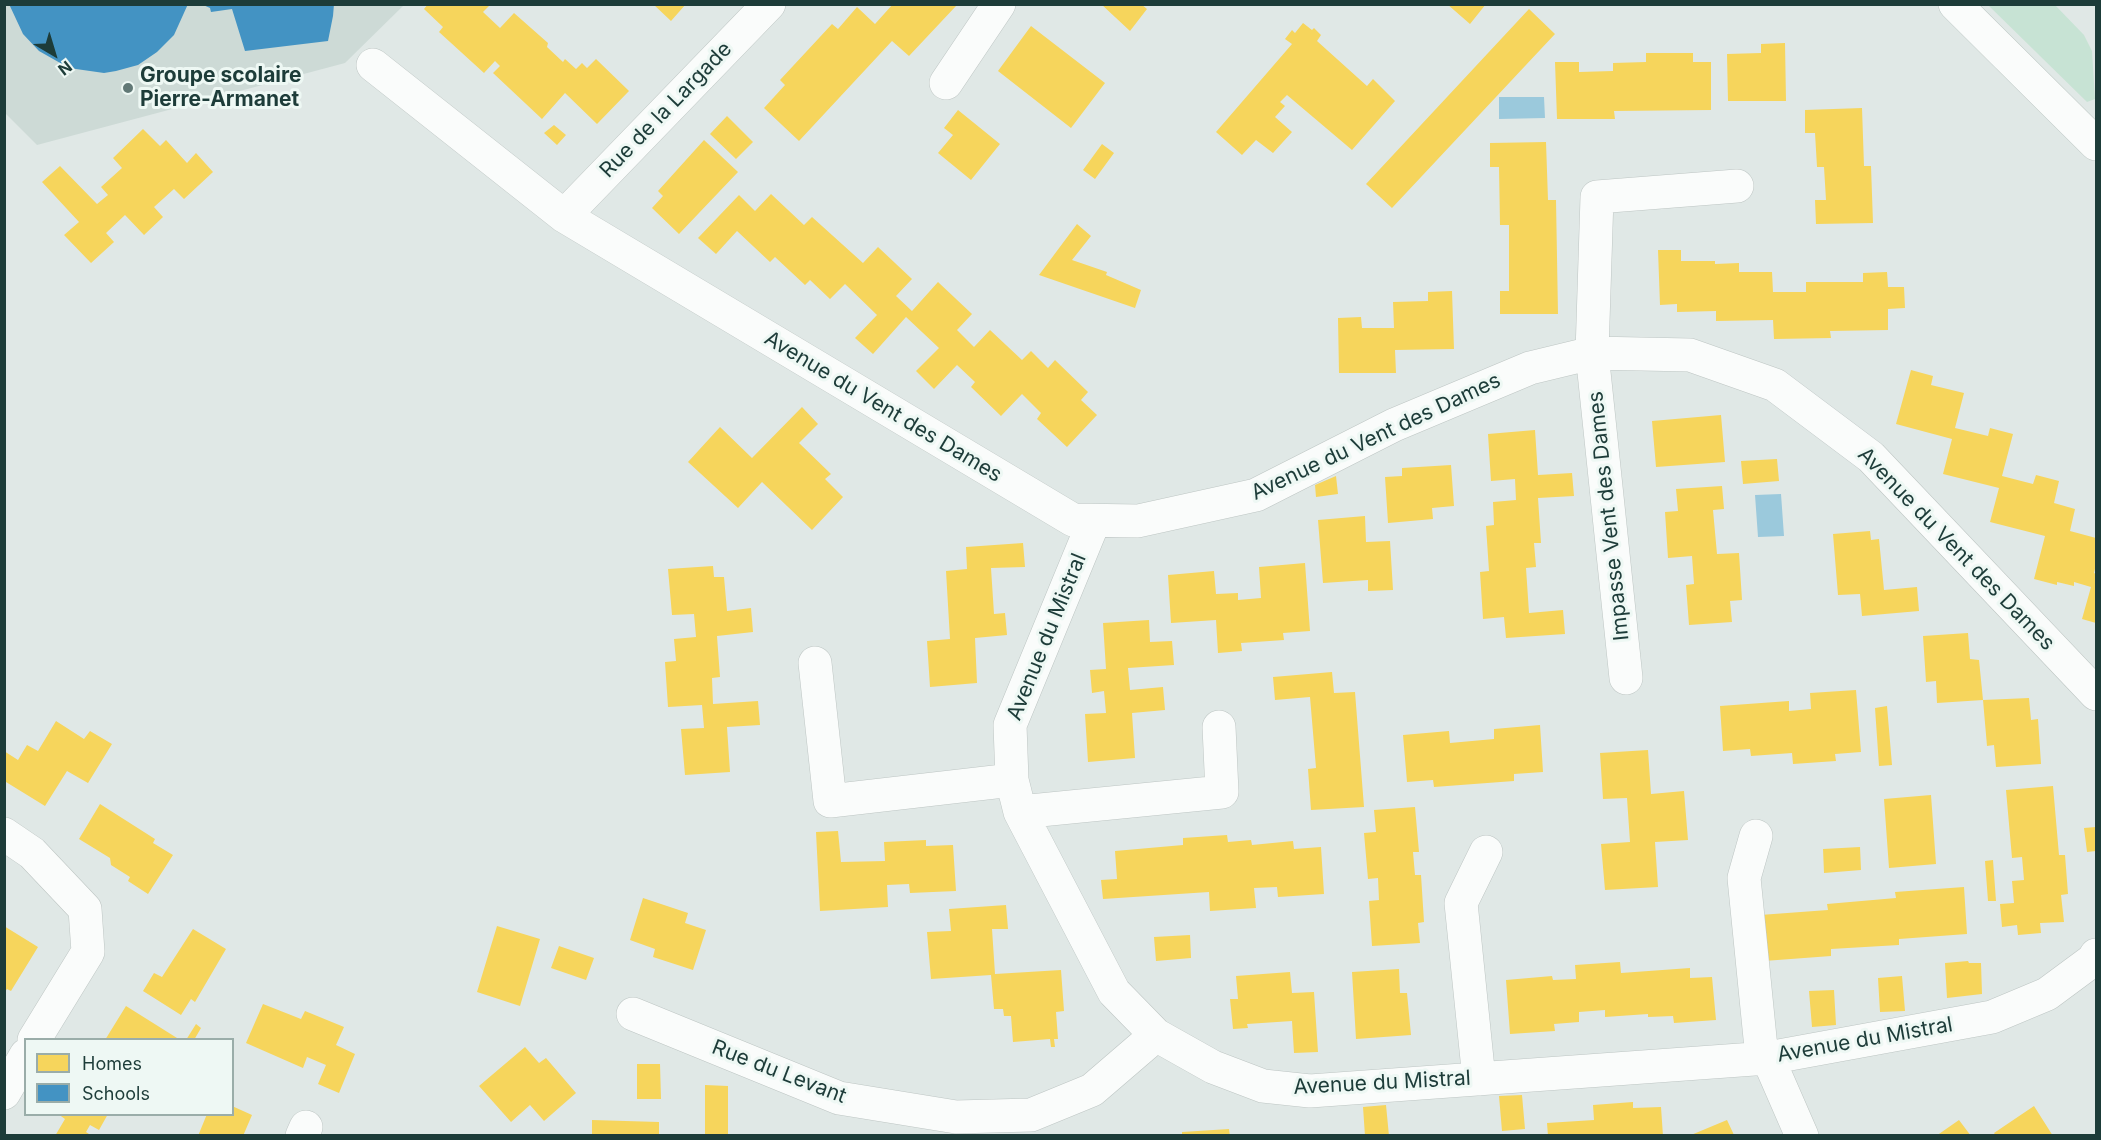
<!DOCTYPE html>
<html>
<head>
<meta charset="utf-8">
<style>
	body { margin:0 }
	#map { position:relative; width:2101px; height:1140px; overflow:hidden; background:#e0e8e6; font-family:Inter,sans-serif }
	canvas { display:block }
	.frame { position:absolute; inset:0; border:6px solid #1d3c39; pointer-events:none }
	.legend { position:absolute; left:24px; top:1038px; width:210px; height:78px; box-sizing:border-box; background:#eef8f4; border:2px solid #9aada9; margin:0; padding:8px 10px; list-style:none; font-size:18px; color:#1d3c39 }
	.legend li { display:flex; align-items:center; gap:12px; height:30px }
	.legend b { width:30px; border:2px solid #9aada9 }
	.north { position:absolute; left:24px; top:24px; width:60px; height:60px; -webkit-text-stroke:4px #eef8f4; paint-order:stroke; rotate:142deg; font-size:16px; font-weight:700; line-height:24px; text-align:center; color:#1d3c39 }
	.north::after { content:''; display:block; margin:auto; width:21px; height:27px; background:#1d3c39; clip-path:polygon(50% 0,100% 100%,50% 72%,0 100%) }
</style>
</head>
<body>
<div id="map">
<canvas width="2101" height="1140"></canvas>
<div class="frame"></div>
<ul class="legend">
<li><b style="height:16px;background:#f6d55c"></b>Homes</li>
<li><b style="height:16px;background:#4393c3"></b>Schools</li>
</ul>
<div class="north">N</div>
</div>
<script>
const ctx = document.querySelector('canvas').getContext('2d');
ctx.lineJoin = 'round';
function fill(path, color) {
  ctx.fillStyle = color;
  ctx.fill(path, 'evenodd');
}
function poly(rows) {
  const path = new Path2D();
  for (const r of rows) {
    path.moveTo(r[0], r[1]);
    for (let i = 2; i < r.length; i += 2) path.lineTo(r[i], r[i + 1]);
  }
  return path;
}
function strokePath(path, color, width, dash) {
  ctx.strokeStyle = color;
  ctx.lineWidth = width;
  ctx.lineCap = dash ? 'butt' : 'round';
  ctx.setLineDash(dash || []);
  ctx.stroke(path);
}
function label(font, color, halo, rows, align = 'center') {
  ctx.font = font + ' Inter,sans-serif';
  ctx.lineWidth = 6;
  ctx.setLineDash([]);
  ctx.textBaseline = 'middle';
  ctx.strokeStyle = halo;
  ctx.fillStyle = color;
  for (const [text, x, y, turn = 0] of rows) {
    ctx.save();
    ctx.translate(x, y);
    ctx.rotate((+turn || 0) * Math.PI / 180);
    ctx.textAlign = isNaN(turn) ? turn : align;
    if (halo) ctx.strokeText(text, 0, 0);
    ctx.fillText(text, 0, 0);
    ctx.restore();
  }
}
fill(poly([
	[4,5,404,5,345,63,37,145,5,113]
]), '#cddad6');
fill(poly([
	[1988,5,2055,5,2084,35,2092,51,2095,99,2087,102]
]), '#c7e3d4');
fill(poly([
	[1499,97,1544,97,1545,118,1499,119],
	[1781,494,1784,536,1758,537,1755,495]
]), '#9bc9dc');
fill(poly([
	[428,4,491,4,483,12,500,28,514,13,548,43,547,47,563,62,565,59,576,69,582,63,587,68,596,59,629,91,597,124,565,93,542,119,493,73,500,66,495,61,484,73,439,32,443,27,424,9],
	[653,4,686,4,671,21],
	[893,4,954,4,956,6,909,56,892,41,799,141,764,108,785,85,780,80,832,24,838,29,857,7,875,24],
	[1101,4,1141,4,1147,9,1130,31],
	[1447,4,1486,4,1470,24],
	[1529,9,1555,34,1392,208,1366,184],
	[1303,23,1312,30,1314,28,1321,35,1317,41,1367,86,1373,79,1395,101,1352,150,1287,95,1280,102,1285,106,1275,117,1292,132,1273,153,1256,140,1242,155,1216,132,1292,44,1285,39,1292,30,1295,33],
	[1031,26,1105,83,1071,128,998,71],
	[1785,43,1786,101,1728,101,1727,54,1761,53,1761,44],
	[1646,53,1693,53,1693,62,1711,62,1711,110,1614,111,1615,119,1557,119,1555,62,1579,62,1579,72,1613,71,1613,63,1646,62],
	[1862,108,1864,166,1871,166,1873,223,1816,224,1815,200,1826,200,1824,167,1817,167,1815,133,1805,133,1805,110],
	[958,110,1000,144,971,180,938,153,953,135,944,128],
	[727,116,753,142,736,159,710,134],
	[554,125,566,135,557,145,544,133],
	[143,129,160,146,166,140,187,163,196,153,213,172,184,199,174,189,154,207,163,217,144,235,125,215,106,233,114,242,91,263,64,235,79,222,42,182,60,166,97,204,108,195,101,187,122,168,113,158],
	[704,140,738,172,679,234,652,208,663,196,658,191],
	[1546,142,1548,200,1556,200,1558,314,1500,314,1500,291,1509,291,1509,225,1500,225,1499,167,1490,167,1490,143],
	[1102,144,1114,153,1095,179,1083,170],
	[771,194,804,225,812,217,863,263,878,247,912,279,896,296,912,311,938,282,972,314,957,330,974,347,990,330,1022,360,1031,351,1048,368,1055,360,1088,392,1081,400,1097,415,1067,447,1037,419,1041,413,1022,394,1001,416,971,387,975,382,957,365,934,389,916,371,939,348,906,317,873,354,855,338,877,315,845,284,830,299,810,280,805,285,775,257,770,262,737,231,716,254,698,238,739,195,755,211],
	[1077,224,1091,236,1072,260,1107,272,1106,275,1141,290,1135,308,1039,275],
	[1658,250,1681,250,1681,261,1715,261,1715,264,1739,263,1739,272,1772,272,1773,292,1806,292,1806,282,1863,282,1863,273,1887,272,1888,287,1904,287,1905,308,1888,309,1888,330,1830,331,1831,338,1774,339,1773,320,1716,321,1716,311,1677,312,1677,304,1660,305],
	[1452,291,1454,349,1395,350,1396,373,1339,373,1338,318,1361,317,1362,328,1394,328,1393,302,1428,301,1428,292],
	[1911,370,1933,376,1931,385,1964,393,1955,428,1988,436,1990,428,2013,434,2002,476,2033,484,2036,475,2059,481,2054,503,2075,509,2070,531,2096,538,2096,565,2094,573,2096,574,2096,623,2082,619,2091,587,2074,582,2074,586,2057,582,2057,585,2034,579,2045,536,1990,522,1999,488,1943,474,1952,439,1896,424],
	[802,407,818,424,799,443,831,474,825,479,843,497,812,530,762,482,738,508,688,462,720,427,752,458],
	[1721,415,1725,462,1656,467,1652,421],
	[1535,430,1538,475,1572,473,1574,496,1538,498,1541,543,1534,543,1536,567,1526,568,1529,613,1563,610,1565,634,1506,638,1504,617,1483,619,1480,572,1489,571,1486,526,1494,525,1493,502,1516,500,1515,479,1491,481,1488,434],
	[1777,459,1779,481,1743,484,1741,461],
	[1451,465,1454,506,1432,508,1433,519,1388,523,1385,477,1402,476,1402,468],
	[1336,476,1338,494,1316,497,1315,485],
	[1722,486,1724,509,1713,510,1717,554,1739,553,1742,600,1730,601,1732,622,1689,625,1686,585,1694,584,1692,556,1668,558,1665,512,1678,511,1676,489],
	[1365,516,1366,542,1390,541,1393,590,1368,591,1368,580,1323,583,1318,520],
	[1870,531,1871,540,1879,539,1884,590,1917,587,1919,611,1862,616,1860,594,1838,595,1833,534],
	[1023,543,1025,567,991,568,994,614,1005,613,1007,635,975,638,977,683,930,687,927,641,950,639,946,571,967,569,966,547],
	[1305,563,1310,631,1283,633,1284,640,1241,643,1242,651,1218,653,1216,620,1171,623,1168,575,1214,571,1216,594,1238,593,1238,600,1261,598,1259,567],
	[713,566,714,577,724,577,727,611,751,608,753,632,717,636,720,677,712,678,713,704,758,701,760,725,727,727,730,772,685,775,681,729,704,728,702,705,668,707,665,662,676,661,674,639,696,637,694,614,672,615,668,569],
	[1149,620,1150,642,1172,641,1174,665,1128,668,1130,690,1163,687,1165,710,1132,713,1135,758,1088,762,1085,714,1106,713,1104,691,1092,693,1090,670,1106,669,1103,623],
	[1968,633,1970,659,1979,660,1983,700,2029,698,2031,720,2038,719,2041,764,1996,767,1994,745,1987,746,1983,700,1937,703,1936,681,1926,682,1923,636],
	[1332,672,1334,693,1355,692,1364,807,1311,810,1308,769,1316,768,1310,697,1275,700,1273,677],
	[1856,690,1861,752,1835,754,1836,761,1793,764,1792,753,1751,756,1750,749,1723,751,1720,706,1789,701,1789,711,1811,709,1810,693],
	[1887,706,1892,765,1879,766,1875,708],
	[56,721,84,739,90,731,112,744,88,783,67,771,45,806,6,782,4,785,4,751,18,760,27,745,38,751],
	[1540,725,1543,772,1514,774,1514,781,1434,787,1433,780,1407,782,1403,735,1449,731,1450,743,1494,739,1494,729],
	[1648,750,1651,794,1684,791,1688,840,1655,842,1658,887,1605,890,1601,844,1630,842,1627,798,1603,799,1600,753],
	[2053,786,2059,855,2065,855,2068,894,2061,895,2064,922,2040,923,2041,933,2018,935,2017,925,2002,927,2000,904,2014,903,2012,881,2024,880,2022,857,2012,858,2006,790],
	[1931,795,1936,864,1889,868,1884,799],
	[100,804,155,839,153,843,173,855,148,894,128,881,130,877,111,865,110,858,79,839],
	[1415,807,1419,852,1413,852,1415,875,1421,875,1424,922,1418,923,1420,943,1372,946,1369,901,1379,900,1378,878,1368,879,1364,833,1376,832,1374,810],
	[2096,827,2096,851,2087,852,2084,828],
	[838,831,841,862,885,861,884,842,926,840,926,846,953,845,956,891,910,893,909,884,887,885,888,907,820,911,816,832],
	[1227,835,1228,842,1251,840,1252,845,1293,841,1294,849,1321,847,1324,894,1278,897,1277,887,1254,888,1256,908,1210,911,1209,892,1103,899,1101,880,1117,879,1115,851,1183,845,1183,838],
	[1860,847,1861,870,1824,873,1823,849],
	[1993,860,1996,901,1988,901,1985,861],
	[1964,887,1967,934,1899,939,1899,945,1831,949,1831,956,1764,961,1760,915,1828,910,1827,904,1896,898,1895,892],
	[643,898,688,913,685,923,706,930,693,970,653,957,655,949,630,940],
	[1006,905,1008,929,992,929,995,974,1061,970,1064,1011,1056,1012,1058,1039,1054,1039,1055,1047,1051,1047,1050,1039,1013,1042,1011,1016,1004,1016,1003,1009,994,1009,991,975,931,979,927,932,951,931,949,909],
	[4,926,38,947,11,991,7,989,4,993],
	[497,926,540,939,520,1006,477,992],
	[193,929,226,949,195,1002,191,999,181,1015,143,991,154,973,162,977],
	[1190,935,1191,958,1156,961,1154,937],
	[559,946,594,958,586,980,551,968],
	[1968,961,1969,963,1981,963,1982,994,1947,998,1945,963],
	[1620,962,1621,973,1690,968,1690,978,1712,977,1716,1020,1674,1023,1673,1016,1648,1017,1648,1014,1605,1017,1605,1010,1579,1012,1579,1022,1554,1024,1555,1031,1510,1034,1506,980,1552,976,1553,980,1576,979,1575,965],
	[1399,969,1400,993,1407,993,1411,1035,1356,1039,1352,972],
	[1290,972,1292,993,1314,992,1318,1052,1294,1053,1292,1021,1247,1024,1248,1028,1233,1029,1230,999,1238,999,1236,976],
	[1902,976,1905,1011,1880,1012,1878,978],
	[1834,990,1836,1025,1812,1027,1809,991],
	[263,1004,301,1019,305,1011,344,1027,336,1045,355,1054,339,1093,318,1084,326,1065,307,1057,303,1068,246,1043],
	[126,1006,177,1038,176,1040,105,1040],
	[196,1024,201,1028,194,1040,186,1040],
	[525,1047,539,1063,546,1058,576,1093,544,1121,530,1105,511,1122,479,1086],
	[637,1064,660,1064,661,1099,637,1099],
	[705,1085,728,1086,728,1136,705,1136],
	[1522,1095,1525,1129,1502,1131,1499,1096],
	[1633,1102,1633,1108,1661,1107,1663,1136,1548,1136,1547,1123,1594,1120,1593,1105],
	[1386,1105,1389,1136,1365,1136,1363,1107],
	[232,1106,252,1115,243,1136,198,1136,207,1114,232,1114],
	[2034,1106,2053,1136,1996,1136,1994,1133],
	[58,1114,108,1114,99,1130,90,1125,86,1132,92,1136,55,1136,65,1119],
	[592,1120,659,1122,659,1136,592,1136],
	[1727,1120,1734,1135,1691,1135],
	[1959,1120,1971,1136,1936,1136],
	[1229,1129,1230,1136,1182,1136,1182,1132]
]), '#f6d55c');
fill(poly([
	[9,4,188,4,174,35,157,52,138,65,116,71,104,73,69,68,39,51,23,34],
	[201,4,334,4,333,16,328,41,245,51,232,9,211,12,210,8]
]), '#4393c3');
const minor = poly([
	[373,65,564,216,1073,520,1138,521,1256,495,1394,425,1530,368,1592,353,1690,355,1775,385,1871,457,2096,694],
	[946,83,999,4],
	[564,216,769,4],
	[1094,521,1010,725,1012,780,1020,812,1114,992,1156,1035,1213,1067,1263,1086,1310,1091,1768,1058,1992,1017,2047,994,2093,960,2096,955],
	[815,663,830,801,1012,780],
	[1626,678,1592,353,1597,197,1737,186],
	[1020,812,1222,792,1219,727],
	[4,834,32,853,85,909,88,952,34,1040],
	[1756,836,1744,878,1762,1058],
	[633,1014,839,1098,956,1117,1031,1115,1092,1090,1156,1035],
	[1768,1058,1802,1136],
	[1479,1079,1461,903,1486,852],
	[4,1093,26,1055],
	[302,1136,306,1127]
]);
const secondary = poly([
	[1955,4,2096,144]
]);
strokePath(minor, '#bdc5c3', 34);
strokePath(secondary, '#bcc6c3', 34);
strokePath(minor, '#fafcfb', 33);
strokePath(secondary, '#fafcfb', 33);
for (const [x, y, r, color] of [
	[128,88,6,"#617876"]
]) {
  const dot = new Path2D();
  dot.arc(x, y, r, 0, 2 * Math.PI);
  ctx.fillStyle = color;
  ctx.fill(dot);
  strokePath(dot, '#eef8f4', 2);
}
label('bold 21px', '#1d3c39', '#eef8f4', [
	["Groupe scolaire",140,76],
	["Pierre-Armanet",140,100]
], 'left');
label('21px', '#1d3c39', '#eef8f4', [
	["Rue de la Largade",666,110,-46],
	["Avenue du Vent des Dames",883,407,31],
	["Avenue du Vent des Dames",1376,437,-25],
	["Impasse Vent des Dames",1609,516,-96],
	["Avenue du Vent des Dames",1956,549,46],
	["Avenue du Mistral",1047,637,-68],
	["Avenue du Mistral",1865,1040,-10],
	["Rue du Levant",779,1072,21],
	["Avenue du Mistral",1382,1083,-3]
]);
</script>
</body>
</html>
